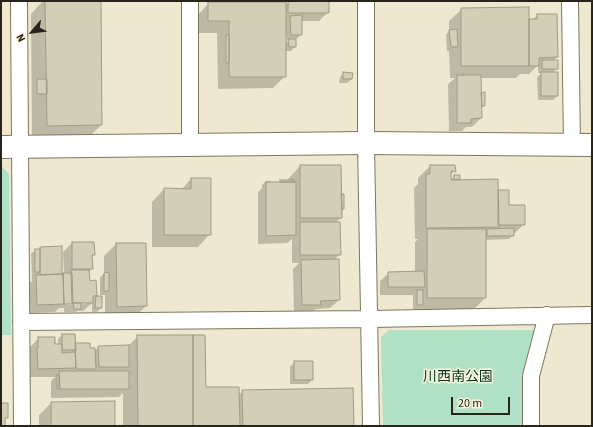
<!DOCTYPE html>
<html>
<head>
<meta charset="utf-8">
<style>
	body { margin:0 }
	#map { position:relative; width:593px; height:427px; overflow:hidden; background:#ede8cf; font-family:"Source Sans 3",sans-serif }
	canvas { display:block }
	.frame { position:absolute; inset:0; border:2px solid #26241b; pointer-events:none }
	.north { position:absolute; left:12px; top:12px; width:40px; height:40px; -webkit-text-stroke:3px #faf5dd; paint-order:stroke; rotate:242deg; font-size:11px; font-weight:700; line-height:16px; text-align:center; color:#26241b }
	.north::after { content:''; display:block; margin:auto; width:14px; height:18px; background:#26241b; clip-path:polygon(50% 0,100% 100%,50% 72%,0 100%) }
	.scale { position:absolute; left:451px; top:397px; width:59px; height:18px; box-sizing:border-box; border:2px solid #26241b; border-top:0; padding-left:5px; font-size:12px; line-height:14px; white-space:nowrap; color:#26241b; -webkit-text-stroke:3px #faf5dd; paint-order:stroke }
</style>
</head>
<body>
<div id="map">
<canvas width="593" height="427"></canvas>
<div class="frame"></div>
<div class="north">N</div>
<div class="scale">20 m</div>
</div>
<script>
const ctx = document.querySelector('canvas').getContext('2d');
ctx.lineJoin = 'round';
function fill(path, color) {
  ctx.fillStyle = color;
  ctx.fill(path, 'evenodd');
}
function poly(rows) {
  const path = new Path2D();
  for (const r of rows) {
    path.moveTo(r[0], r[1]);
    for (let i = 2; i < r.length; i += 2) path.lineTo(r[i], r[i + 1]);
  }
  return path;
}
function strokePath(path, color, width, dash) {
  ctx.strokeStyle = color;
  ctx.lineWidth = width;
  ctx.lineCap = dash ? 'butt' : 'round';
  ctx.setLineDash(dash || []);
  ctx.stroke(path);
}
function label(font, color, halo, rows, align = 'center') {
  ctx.font = font + ' "Source Sans 3","Noto Sans JP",sans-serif';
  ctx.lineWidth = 3;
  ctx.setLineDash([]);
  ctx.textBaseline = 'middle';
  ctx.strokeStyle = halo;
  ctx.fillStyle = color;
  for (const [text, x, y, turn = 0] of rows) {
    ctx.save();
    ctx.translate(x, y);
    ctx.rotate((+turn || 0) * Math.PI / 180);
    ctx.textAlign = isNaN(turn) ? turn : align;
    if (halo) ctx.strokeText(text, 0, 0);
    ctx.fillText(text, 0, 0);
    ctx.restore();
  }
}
fill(poly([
	[1,165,9,174,11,335,1,335],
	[389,330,535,330,526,426,383,426,381,337]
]), '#afe1c6');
fill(poly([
	[43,1,100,1,101,125,86,140,32,140,31,14],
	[231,1,253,1,251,3,255,3,255,1,262,1,259,3,285,6,289,2,328,12,319,21,301,21,301,34,297,39,295,39,295,47,291,51,285,51,285,76,273,88,218,89,217,33,197,33,197,16,209,3,231,3],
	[285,35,287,35,287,39,290,39,285,44],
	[462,9,528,21,533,20,537,15,557,57,553,61,557,68,553,73,557,96,553,100,538,100,537,77,542,73,538,73,538,65,529,74,520,74,516,78,480,78,480,95,484,105,481,109,481,118,472,127,466,127,462,131,449,131,448,84,455,78,450,78,449,51,447,51,446,35,449,31,449,21],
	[344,73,352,79,347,83,339,83,340,77],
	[300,166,340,195,343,195,343,211,341,213,341,218,335,223,340,254,334,260,339,300,330,308,316,309,311,313,294,314,293,269,299,263,292,263,292,239,287,243,258,244,258,192,262,188,262,185,266,181,271,181,271,183,278,183,281,181,288,181,288,179],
	[430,166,454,171,450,176,450,181,454,176,459,179,458,181,497,191,508,206,524,224,515,233,513,233,513,235,509,239,485,240,485,298,473,310,415,310,415,309,413,309,413,295,380,295,380,281,389,273,415,272,415,242,418,239,415,239,414,188,418,184,418,178],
	[191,179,210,234,198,247,152,247,152,202,164,189,181,190],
	[72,243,93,243,94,255,91,257,92,268,88,272,89,282,96,295,94,297,101,297,101,308,97,312,92,312,92,303,83,311,77,311,76,312,64,312,64,308,59,308,55,312,29,313,28,285,32,281,31,254,35,250,37,250,40,248,61,247,62,276,64,274,63,252],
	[88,302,86,304,67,305,67,303],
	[116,244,145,244,146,306,134,318,105,318,105,295,100,295,100,278,104,273,104,256],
	[62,335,74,344,94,351,99,347,128,346,138,336,205,388,239,395,243,391,353,426,123,426,123,393,119,397,51,398,51,381,55,377,29,377,29,358,30,357,30,347,39,338,54,345,58,345,58,339],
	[312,362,312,380,308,384,290,384,290,367,294,363],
	[51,403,114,426,39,426,39,415]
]), '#0003');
const building = poly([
	[45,1,101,1,102,125,47,126,45,1],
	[288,1,329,1,329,13,288,13,288,1],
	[208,2,286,2,286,77,229,77,229,21,208,21,208,2],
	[529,7,529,66,461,66,461,8,529,7],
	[537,14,557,14,558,57,539,58,539,66,529,66,529,19,537,19,537,14],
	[302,15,302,35,291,35,290,16,302,15],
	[457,29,458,47,451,47,449,30,457,29],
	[226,35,229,35,229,63,226,63,226,35],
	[288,39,296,39,296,47,289,47,288,39],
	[542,60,558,60,558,69,542,69,542,60],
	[343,72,353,73,352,79,343,79,343,72],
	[541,72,558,72,558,96,541,96,541,72],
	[457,75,481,75,482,118,471,119,471,123,457,123,457,75],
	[37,79,47,79,47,94,37,94,37,79],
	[485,92,485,106,482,106,481,93,485,92],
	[300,165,341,165,342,218,300,218,300,165],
	[430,165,455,165,456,172,451,171,451,180,498,179,499,227,426,228,426,174,430,174,430,165],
	[454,175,460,175,460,179,454,180,454,175],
	[191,178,211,178,211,235,164,235,164,188,191,189,191,178],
	[280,180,294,180,294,182,280,182,280,180],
	[266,182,296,182,296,235,266,236,266,182],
	[498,190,509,190,509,205,525,205,525,225,498,225,498,190],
	[341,194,344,194,344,209,342,209,341,194],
	[300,222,340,222,341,255,300,255,300,222],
	[514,228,514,236,487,236,487,229,514,228],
	[427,229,486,229,486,298,427,298,427,229],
	[72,242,94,242,95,255,92,255,93,269,72,269,72,242],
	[116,243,146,243,147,306,117,307,116,243],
	[62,246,62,274,40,275,40,247,62,246],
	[35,249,40,249,40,272,35,272,35,249],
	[339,259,340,300,320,301,321,305,302,305,301,260,339,259],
	[71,270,89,270,90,281,96,280,97,296,93,296,93,303,72,303,71,270],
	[424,271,425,287,388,287,388,272,424,271],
	[109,272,109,291,104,291,104,273,109,272],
	[63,273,72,273,73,304,64,304,63,273],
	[63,274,64,304,37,305,36,275,63,274],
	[417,290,423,290,423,305,417,305,417,290],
	[96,296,102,296,102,308,95,308,96,296],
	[73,303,81,303,81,309,74,309,73,303],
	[62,334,75,334,76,350,62,350,62,334],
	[137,335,193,335,193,426,138,426,137,335],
	[193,335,205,335,206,387,239,387,240,426,193,426,193,335],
	[38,337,55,337,55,344,62,344,62,353,75,352,76,368,38,369,37,348,38,348,38,337],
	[75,343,90,343,90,348,95,348,96,369,76,369,75,343],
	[129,345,129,367,99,367,98,346,129,345],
	[294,361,313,361,313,380,294,380,294,361],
	[59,371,129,371,129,389,60,389,59,371],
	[57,375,59,375,59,389,57,389,57,375],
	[353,388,354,426,243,426,242,390,353,388],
	[115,401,115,426,51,426,51,402,115,401],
	[1,403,8,403,8,418,5,418,5,426,1,426,1,403]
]);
fill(building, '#d3ceb6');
strokePath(building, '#a09b84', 1);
const street = poly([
	[19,1,22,426],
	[366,1,366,143,371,426],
	[570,1,572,145],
	[190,145,190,1],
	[21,322,370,319,592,315],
	[531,426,531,376,547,315]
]);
const secondary = poly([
	[1,147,366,143,592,145]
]);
strokePath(street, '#7c7761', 18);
strokePath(secondary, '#7c7761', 24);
strokePath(street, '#fff', 16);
strokePath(secondary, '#fff', 22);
label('14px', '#063724', '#faf5dd', [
	["川西南公園",458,378]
]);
</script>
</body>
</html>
